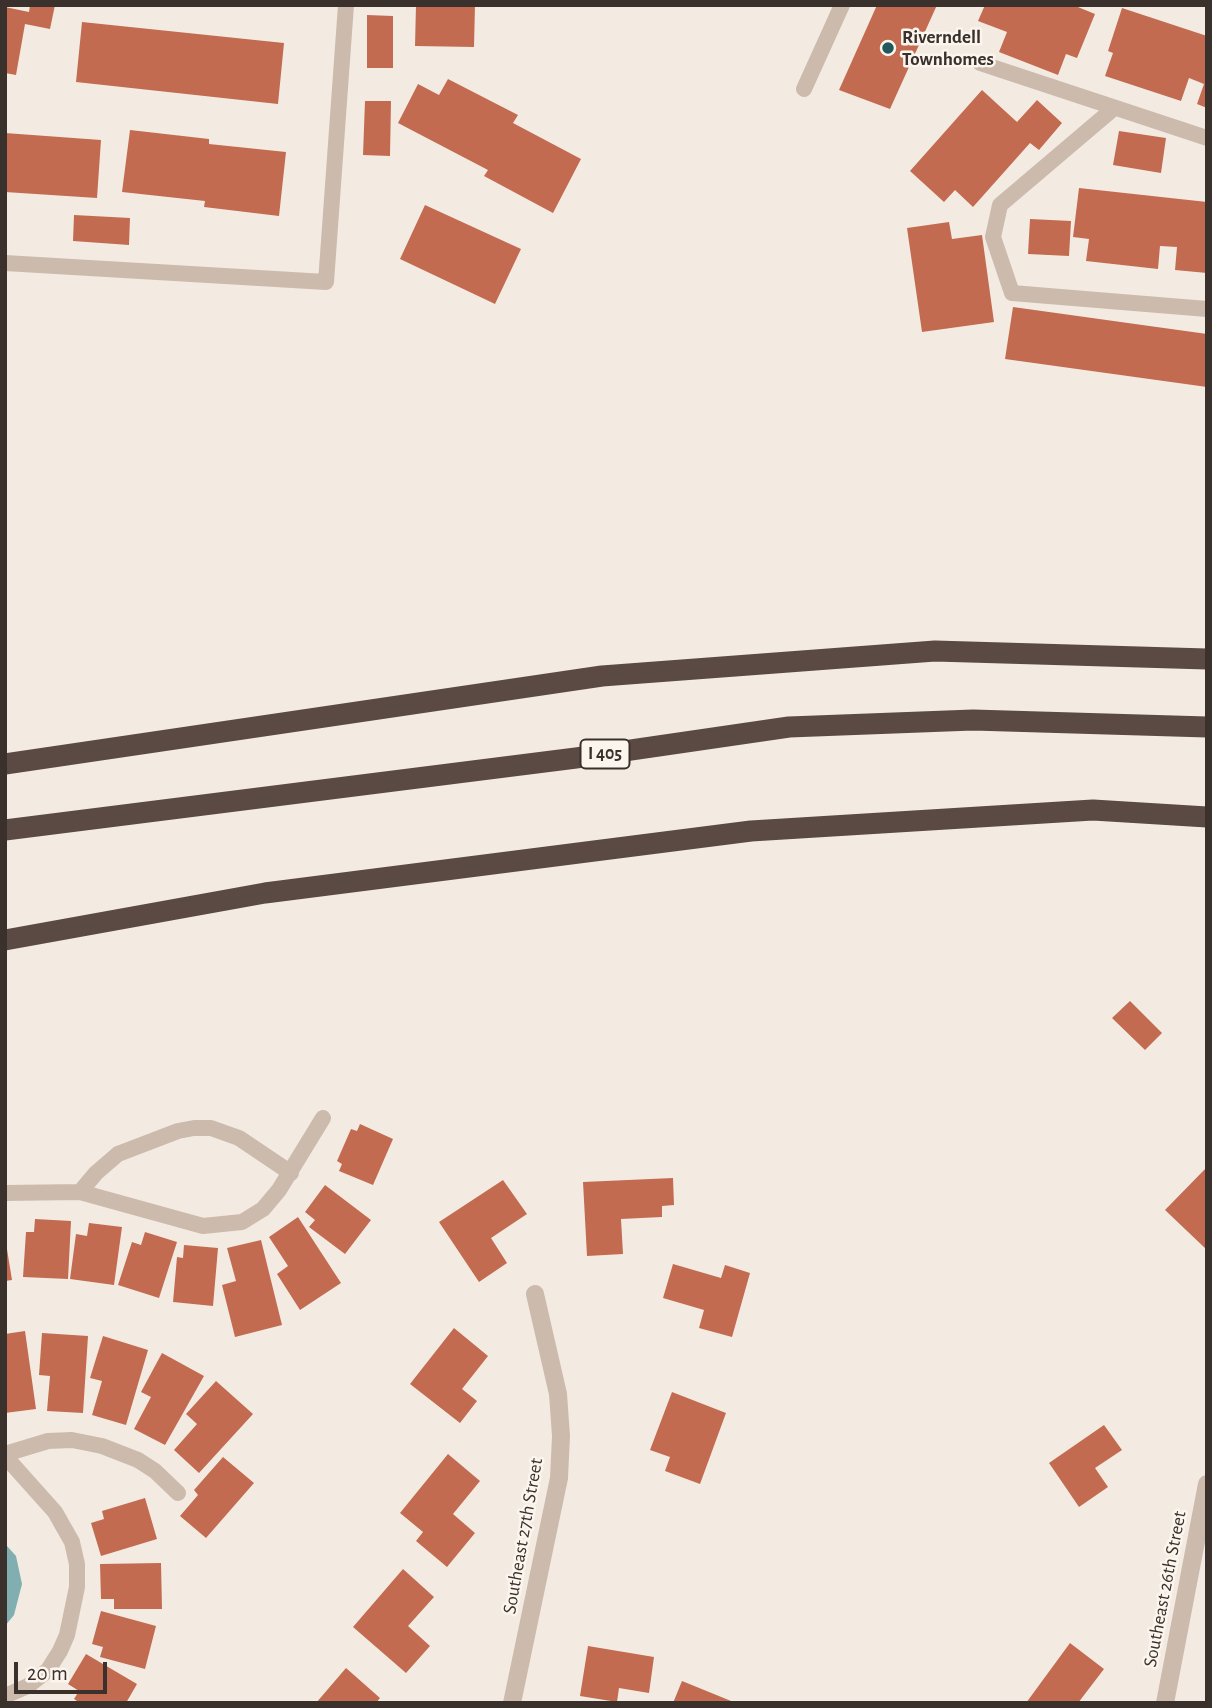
<!DOCTYPE html>
<html>
<head>
<meta charset="utf-8">
<style>
	body { margin:0 }
	#map { position:relative; width:1212px; height:1708px; overflow:hidden; background:#f3ebe2; font-family:"Alegreya Sans",sans-serif }
	canvas { display:block }
	.frame { position:absolute; inset:0; border:7px solid #3a302c; pointer-events:none }
	.scale { position:absolute; left:14px; top:1662px; width:93px; height:32px; box-sizing:border-box; border:4px solid #3a302c; border-top:0; padding-left:9px; font-size:21px; line-height:24px; white-space:nowrap; color:#3a302c; -webkit-text-stroke:5px #fbf5ee; paint-order:stroke }
</style>
</head>
<body>
<div id="map">
<canvas width="1212" height="1708"></canvas>
<div class="frame"></div>
<div class="scale">20 m</div>
</div>
<script>
const ctx = document.querySelector('canvas').getContext('2d');
ctx.lineJoin = 'round';
function fill(path, color) {
  ctx.fillStyle = color;
  ctx.fill(path, 'evenodd');
}
function poly(rows) {
  const path = new Path2D();
  for (const r of rows) {
    path.moveTo(r[0], r[1]);
    for (let i = 2; i < r.length; i += 2) path.lineTo(r[i], r[i + 1]);
  }
  return path;
}
function strokePath(path, color, width, dash) {
  ctx.strokeStyle = color;
  ctx.lineWidth = width;
  ctx.lineCap = dash ? 'butt' : 'round';
  ctx.setLineDash(dash || []);
  ctx.stroke(path);
}
function label(font, color, halo, rows, align = 'center') {
  ctx.font = font + ' "Alegreya Sans",sans-serif';
  ctx.lineWidth = 5;
  ctx.setLineDash([]);
  ctx.textBaseline = 'middle';
  ctx.strokeStyle = halo;
  ctx.fillStyle = color;
  for (const [text, x, y, turn = 0] of rows) {
    ctx.save();
    ctx.translate(x, y);
    ctx.rotate((+turn || 0) * Math.PI / 180);
    ctx.textAlign = isNaN(turn) ? turn : align;
    if (halo) ctx.strokeText(text, 0, 0);
    ctx.fillText(text, 0, 0);
    ctx.restore();
  }
}
fill(poly([
	[7,1546,16,1556,22,1584,14,1615,5,1626]
]), '#81aeb0');
fill(poly([
	[30,5,55,5,50,29,25,24,16,75,5,73,5,7,29,12],
	[416,5,475,5,474,47,415,46],
	[877,5,937,5,890,109,839,90],
	[985,5,1073,5,1095,14,1077,58,1066,54,1058,75,999,52,1007,32,978,21],
	[1122,8,1207,36,1207,108,1197,104,1204,84,1189,78,1181,101,1105,76,1113,53,1108,51],
	[367,15,393,16,393,68,367,68],
	[82,22,284,43,278,104,76,82],
	[448,79,518,115,513,123,581,159,553,213,484,176,488,170,398,123,418,84,439,95],
	[982,90,1017,122,1037,100,1062,123,1039,150,1030,143,973,207,955,190,944,202,910,171],
	[365,101,391,101,390,156,363,155],
	[130,130,209,139,209,144,286,152,279,216,204,207,205,201,122,192],
	[1119,131,1166,138,1161,173,1113,165],
	[5,133,101,140,97,198,5,192],
	[1079,188,1207,202,1207,273,1175,270,1177,247,1160,246,1158,269,1086,261,1089,239,1073,237],
	[425,205,521,249,495,304,400,259],
	[74,215,130,218,129,245,73,241],
	[1030,219,1071,221,1069,256,1028,254],
	[949,222,952,239,982,235,994,322,922,332,907,228],
	[1013,307,1207,334,1207,387,1005,359],
	[1130,1001,1162,1033,1145,1050,1112,1018],
	[360,1124,393,1139,373,1185,339,1171,342,1164,337,1161,351,1129,357,1131],
	[1207,1167,1207,1250,1165,1210],
	[673,1178,674,1205,662,1206,662,1217,621,1219,623,1254,587,1256,583,1182],
	[503,1180,527,1214,491,1238,507,1263,479,1282,439,1222],
	[325,1185,371,1220,345,1254,309,1227,315,1220,305,1212],
	[298,1217,341,1283,300,1310,277,1274,288,1266,269,1237],
	[35,1219,71,1221,68,1279,23,1277,26,1232,34,1232],
	[89,1223,122,1227,114,1285,70,1279,76,1234,87,1236],
	[145,1232,177,1242,159,1298,118,1285,132,1242,141,1245],
	[5,1237,12,1280,5,1281],
	[261,1240,282,1325,235,1337,222,1285,236,1281,227,1248],
	[184,1245,218,1248,213,1306,173,1302,177,1257,183,1258],
	[673,1264,721,1278,725,1265,750,1273,732,1337,699,1328,704,1310,663,1298],
	[454,1328,488,1356,462,1389,477,1401,460,1423,410,1384],
	[25,1331,36,1409,5,1413,5,1334],
	[42,1333,88,1336,83,1413,47,1411,50,1376,39,1375],
	[103,1336,148,1350,126,1425,92,1415,102,1381,90,1378],
	[162,1353,204,1376,165,1445,134,1429,151,1397,141,1392],
	[216,1381,253,1414,199,1473,174,1450,197,1424,186,1414],
	[672,1392,726,1413,700,1484,665,1471,670,1457,650,1450],
	[1104,1425,1122,1450,1095,1468,1108,1487,1079,1507,1049,1463],
	[448,1454,480,1481,453,1514,475,1533,447,1567,416,1541,423,1532,400,1513],
	[223,1457,254,1483,206,1538,180,1516,198,1495,194,1490],
	[145,1498,157,1539,101,1556,91,1523,104,1519,102,1511],
	[161,1563,162,1609,114,1609,114,1599,101,1599,100,1564],
	[403,1569,434,1597,408,1626,430,1646,406,1673,353,1627],
	[101,1611,156,1626,145,1669,100,1657,103,1647,92,1644],
	[1070,1643,1104,1669,1078,1703,1026,1703],
	[588,1646,654,1657,649,1693,619,1688,617,1702,580,1696],
	[86,1654,137,1684,126,1703,80,1703,74,1699,79,1691,68,1684],
	[346,1668,380,1698,376,1703,316,1703],
	[682,1681,736,1703,673,1703]
]), '#c36b50');
strokePath(poly([
	[980,63,1207,138],
	[804,89,842,5],
	[1113,109,1000,205,993,237,1012,293,1207,309],
	[5,263,326,282,346,5],
	[80,1192,96,1173,118,1154,178,1131,194,1128,211,1128,239,1138,291,1173],
	[5,1193,80,1192,203,1226,242,1222,263,1209,279,1190,323,1118],
	[5,1454,48,1441,72,1440,102,1446,138,1460,155,1471,178,1493],
	[5,1456,55,1512,72,1542,77,1564,77,1587,67,1635,60,1651,48,1670,28,1686,5,1696]
]), '#ccbbad', 16);
strokePath(poly([
	[512,1703,559,1478,561,1436,558,1394,535,1294],
	[1165,1703,1207,1484]
]), '#ccbbad', 18);
strokePath(poly([
	[5,764,602,676,935,651,1207,659],
	[5,830,576,758,789,727,973,720,1207,727],
	[5,940,265,893,751,831,1093,810,1207,817]
]), '#5b4a43', 21);
for (const [x, y, r, color] of [
	[888,48,7,"#21585c"]
]) {
  const dot = new Path2D();
  dot.arc(x, y, r, 0, 2 * Math.PI);
  ctx.fillStyle = color;
  ctx.fill(dot);
  strokePath(dot, '#fbf5ee', 2.5);
}
for (const [x, y, w] of [
	[605,754,49]
]) {
  const box = new Path2D();
  box.roundRect(x - w / 2, y - 14.5, w, 29, 5);
  ctx.fillStyle = '#fbf5ee';
  ctx.fill(box);
  strokePath(box, '#3a302c', 2);
}
label('bold 18px', '#3a302c', null, [
	["I 405",605,754]
]);
label('bold 19px', '#3a302c', '#fbf5ee', [
	["Riverndell",902,37],
	["Townhomes",902,59]
], 'left');
label('19px', '#3a302c', '#fbf5ee', [
	["Southeast 27th Street",523,1536,-80],
	["Southeast 26th Street",1165,1589,-79]
]);
</script>
</body>
</html>
